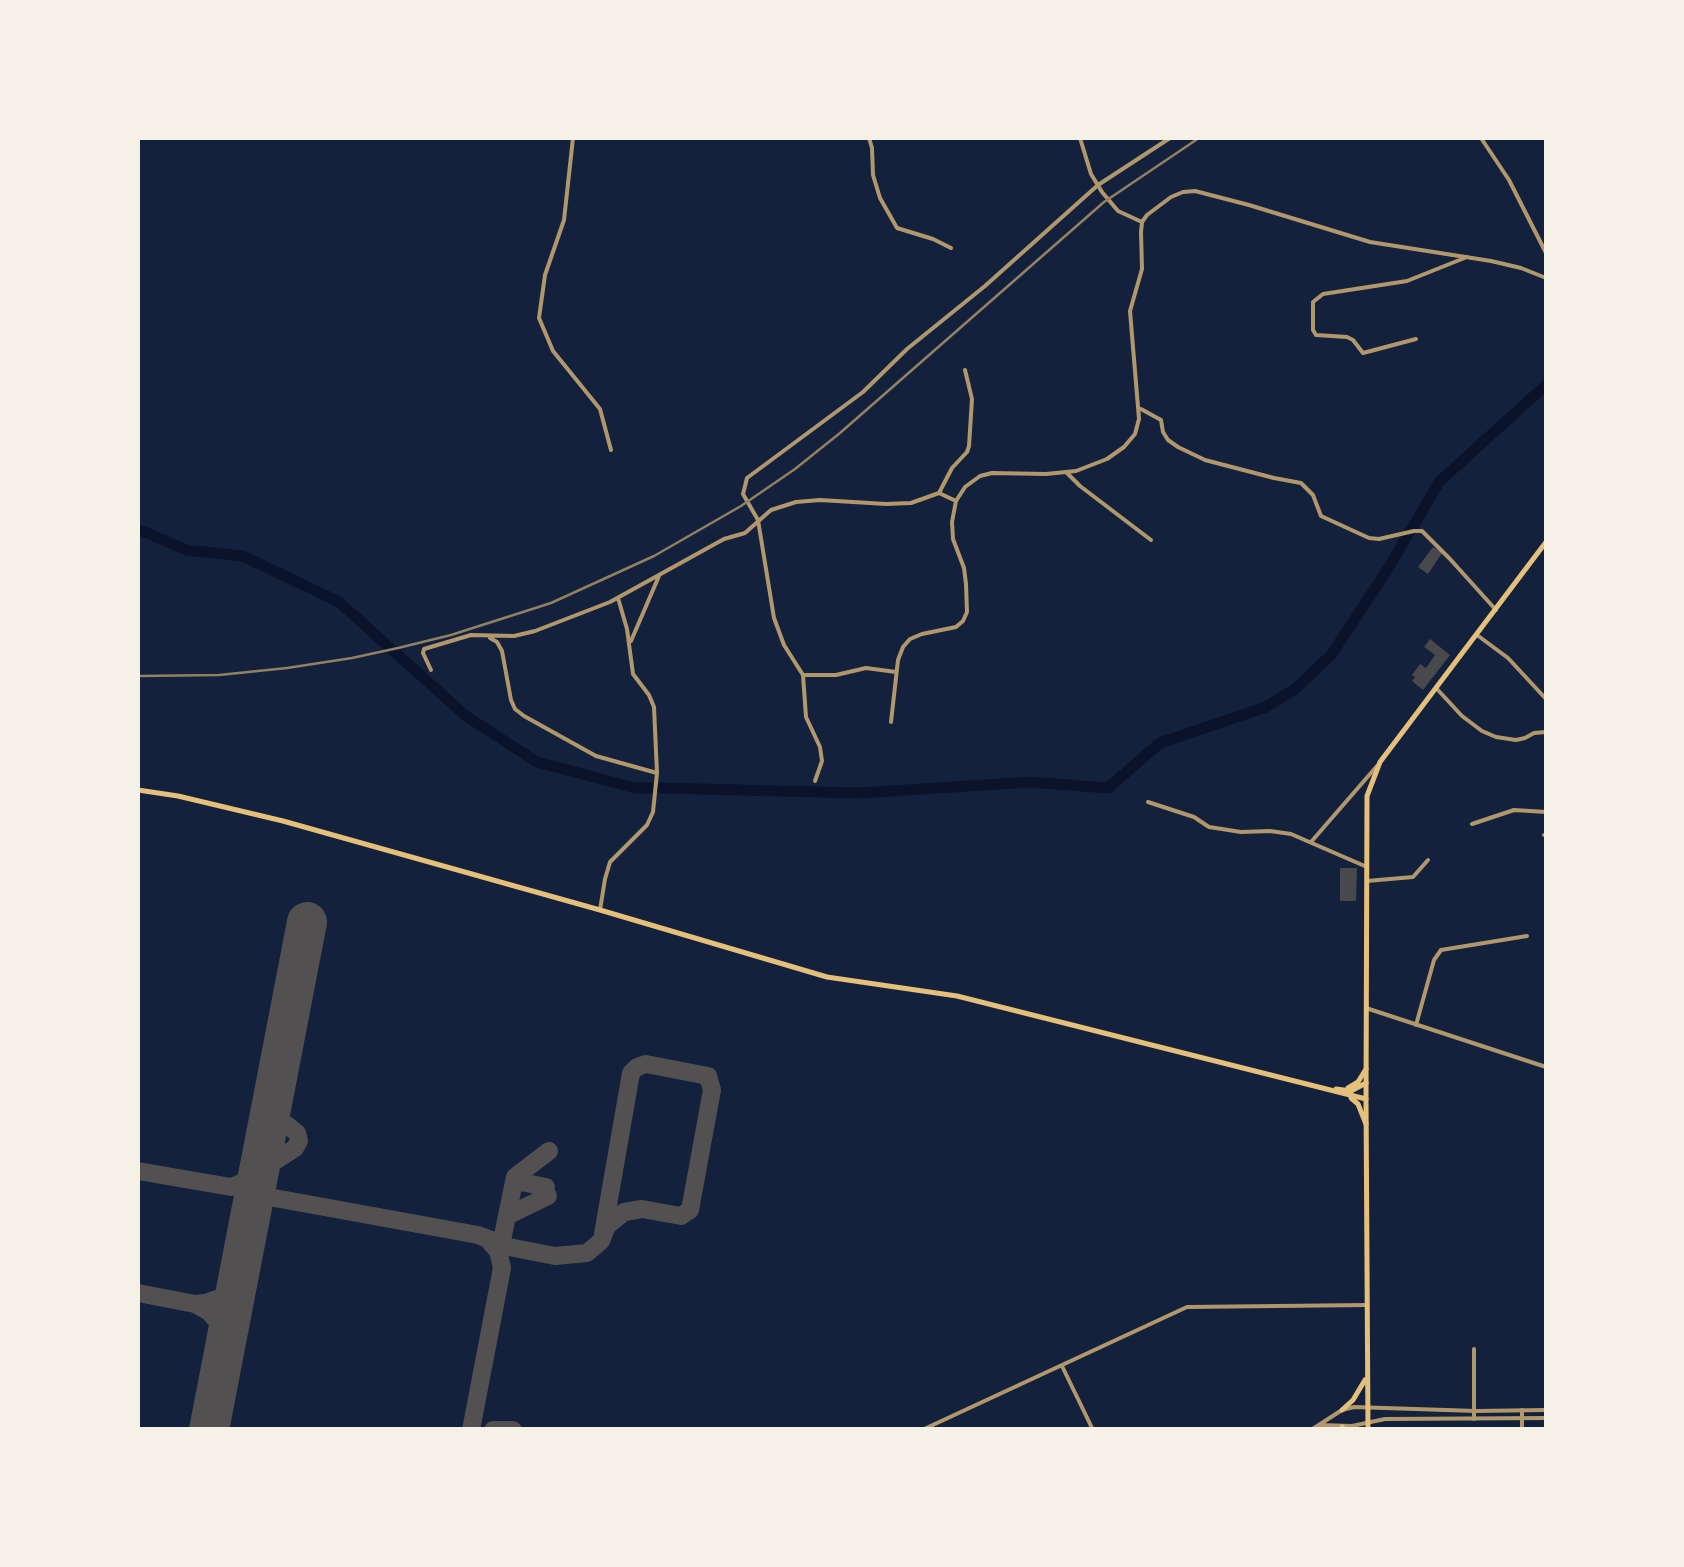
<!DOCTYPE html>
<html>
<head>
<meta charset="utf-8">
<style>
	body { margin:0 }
	#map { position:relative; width:1684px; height:1567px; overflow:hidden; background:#14213d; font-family:"Open Sans",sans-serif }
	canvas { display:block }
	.frame { position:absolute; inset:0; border:140px solid #f6f1e7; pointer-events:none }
</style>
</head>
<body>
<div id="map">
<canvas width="1684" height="1567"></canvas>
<div class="frame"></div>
</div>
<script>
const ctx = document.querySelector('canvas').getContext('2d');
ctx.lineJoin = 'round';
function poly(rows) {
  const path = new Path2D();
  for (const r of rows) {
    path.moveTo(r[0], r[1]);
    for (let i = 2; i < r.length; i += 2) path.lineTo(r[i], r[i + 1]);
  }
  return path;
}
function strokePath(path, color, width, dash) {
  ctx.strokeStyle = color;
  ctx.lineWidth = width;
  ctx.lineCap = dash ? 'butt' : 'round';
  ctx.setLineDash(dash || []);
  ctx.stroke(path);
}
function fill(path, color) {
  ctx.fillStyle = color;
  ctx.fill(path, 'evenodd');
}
strokePath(poly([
	[138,529,186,550,243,556,339,602,466,716,537,762,635,788,651,788],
	[661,788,860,793,1030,782,1108,788,1160,743,1266,707,1295,689,1331,655,1384,575,1440,481,1546,385]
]), '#0b132b', 11);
strokePath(poly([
	[138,1171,231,1187,246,1181,259,1169],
	[257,1180,266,1167,295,1148,299,1141,297,1133,287,1125,280,1124,267,1128],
	[513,1186,521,1182,546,1187],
	[252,1205,258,1200,269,1197,478,1235,509,1247,555,1256,587,1253,601,1241,607,1226,624,1212,642,1209,681,1216,690,1210,712,1090,708,1076,646,1064,637,1067,631,1073,603,1234],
	[507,1216,548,1196],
	[501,1245,515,1177,549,1151],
	[138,1293,195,1304,205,1303,223,1297,238,1281],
	[195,1304,208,1311,219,1323,226,1345],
	[471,1430,502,1268,498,1251,490,1242],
	[493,1430,513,1430]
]), '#525050', 18);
strokePath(poly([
	[209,1430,307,922]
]), '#525050', 40);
fill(poly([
	[1433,547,1442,553,1428,574,1418,567],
	[1430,639,1450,655,1423,690,1412,681,1415,677,1412,675,1420,664,1426,668,1435,655,1424,647],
	[1340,868,1357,868,1356,901,1340,901]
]), '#48494c');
strokePath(poly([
	[573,138,564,220,545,275,539,318,553,351,600,409,611,450],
	[869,138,872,148,873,175,880,198,897,228,933,239,951,248],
	[1080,138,1091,174,1102,192,1118,211,1142,222],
	[1481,138,1509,180,1546,253],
	[1416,339,1363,353,1353,340,1347,337,1316,335,1313,330,1313,302,1323,294,1407,281,1467,257],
	[1141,409,1161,420,1163,432,1168,440,1178,447,1205,460,1274,478,1301,483,1313,495,1321,516,1369,538,1379,539,1414,531,1422,531,1450,559,1496,610],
	[1067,473,1080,486,1151,540],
	[939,493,956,501],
	[1477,635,1508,658,1546,699],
	[490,638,497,642,502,651,511,700,515,709,524,716,596,756,657,773],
	[631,641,659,576],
	[431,670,423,653,424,649,471,635,514,636,535,631,610,602,724,539,745,533,771,510,796,502,820,500,886,504,911,503,939,493,952,468,967,452,969,446,972,399,965,370],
	[803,675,836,675,866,668,896,672],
	[1437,689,1462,716,1482,731,1496,737,1516,740,1525,738,1534,733,1546,732],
	[891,722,898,660,903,647,910,639,922,634,956,627,963,621,967,612,966,584,964,568,953,539,952,522,956,501,965,487,980,476,992,473,1046,474,1076,471,1107,459,1124,447,1135,434,1139,419,1130,311,1142,269,1141,232,1142,222,1147,215,1171,197,1183,192,1195,191,1249,205,1370,242,1491,261,1521,268,1546,278],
	[815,781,822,761,820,747,806,717,803,675,784,645,774,618,758,520,743,494,747,478,863,392,907,349,985,286,1098,185,1170,138],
	[1148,802,1194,817,1209,827,1241,832,1270,831,1291,834,1367,867],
	[1472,824,1514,810,1546,812],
	[1544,835,1546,835],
	[1311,842,1377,766],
	[1367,881,1413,877,1428,860],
	[600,910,605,879,610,862,647,825,653,812,657,773,654,707,649,695,633,674,627,629,618,598],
	[1416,1025,1434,960,1441,950,1527,936],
	[1062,1366,1093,1430],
	[1522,1410,1522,1430],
	[1474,1419,1474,1349],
	[922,1430,1187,1307,1367,1305]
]), '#b1986c', 4);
strokePath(poly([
	[1366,1008,1546,1067],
	[1319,1425,1352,1426,1385,1419,1546,1418],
	[1311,1430,1342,1410,1354,1407,1476,1411,1546,1410]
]), '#b1986c', 4);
strokePath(poly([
	[1342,1410,1353,1400,1365,1380],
	[1342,1427,1345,1430],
	[1368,1430,1366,1099,1367,796,1380,762,1546,542]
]), '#e5c07b', 5);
strokePath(poly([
	[138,790,178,796,283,821,600,910,827,977,957,996,1366,1099],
	[1348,1088,1358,1082,1366,1069],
	[1336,1089,1351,1091,1366,1083],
	[1351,1098,1358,1104,1366,1124]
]), '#e5c07b', 5);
strokePath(poly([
	[138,676,219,675,287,668,352,658,398,648,451,635,551,603,654,556,741,506,795,469,840,433,1104,202,1199,138]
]), '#918062', 2.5);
</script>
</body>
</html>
